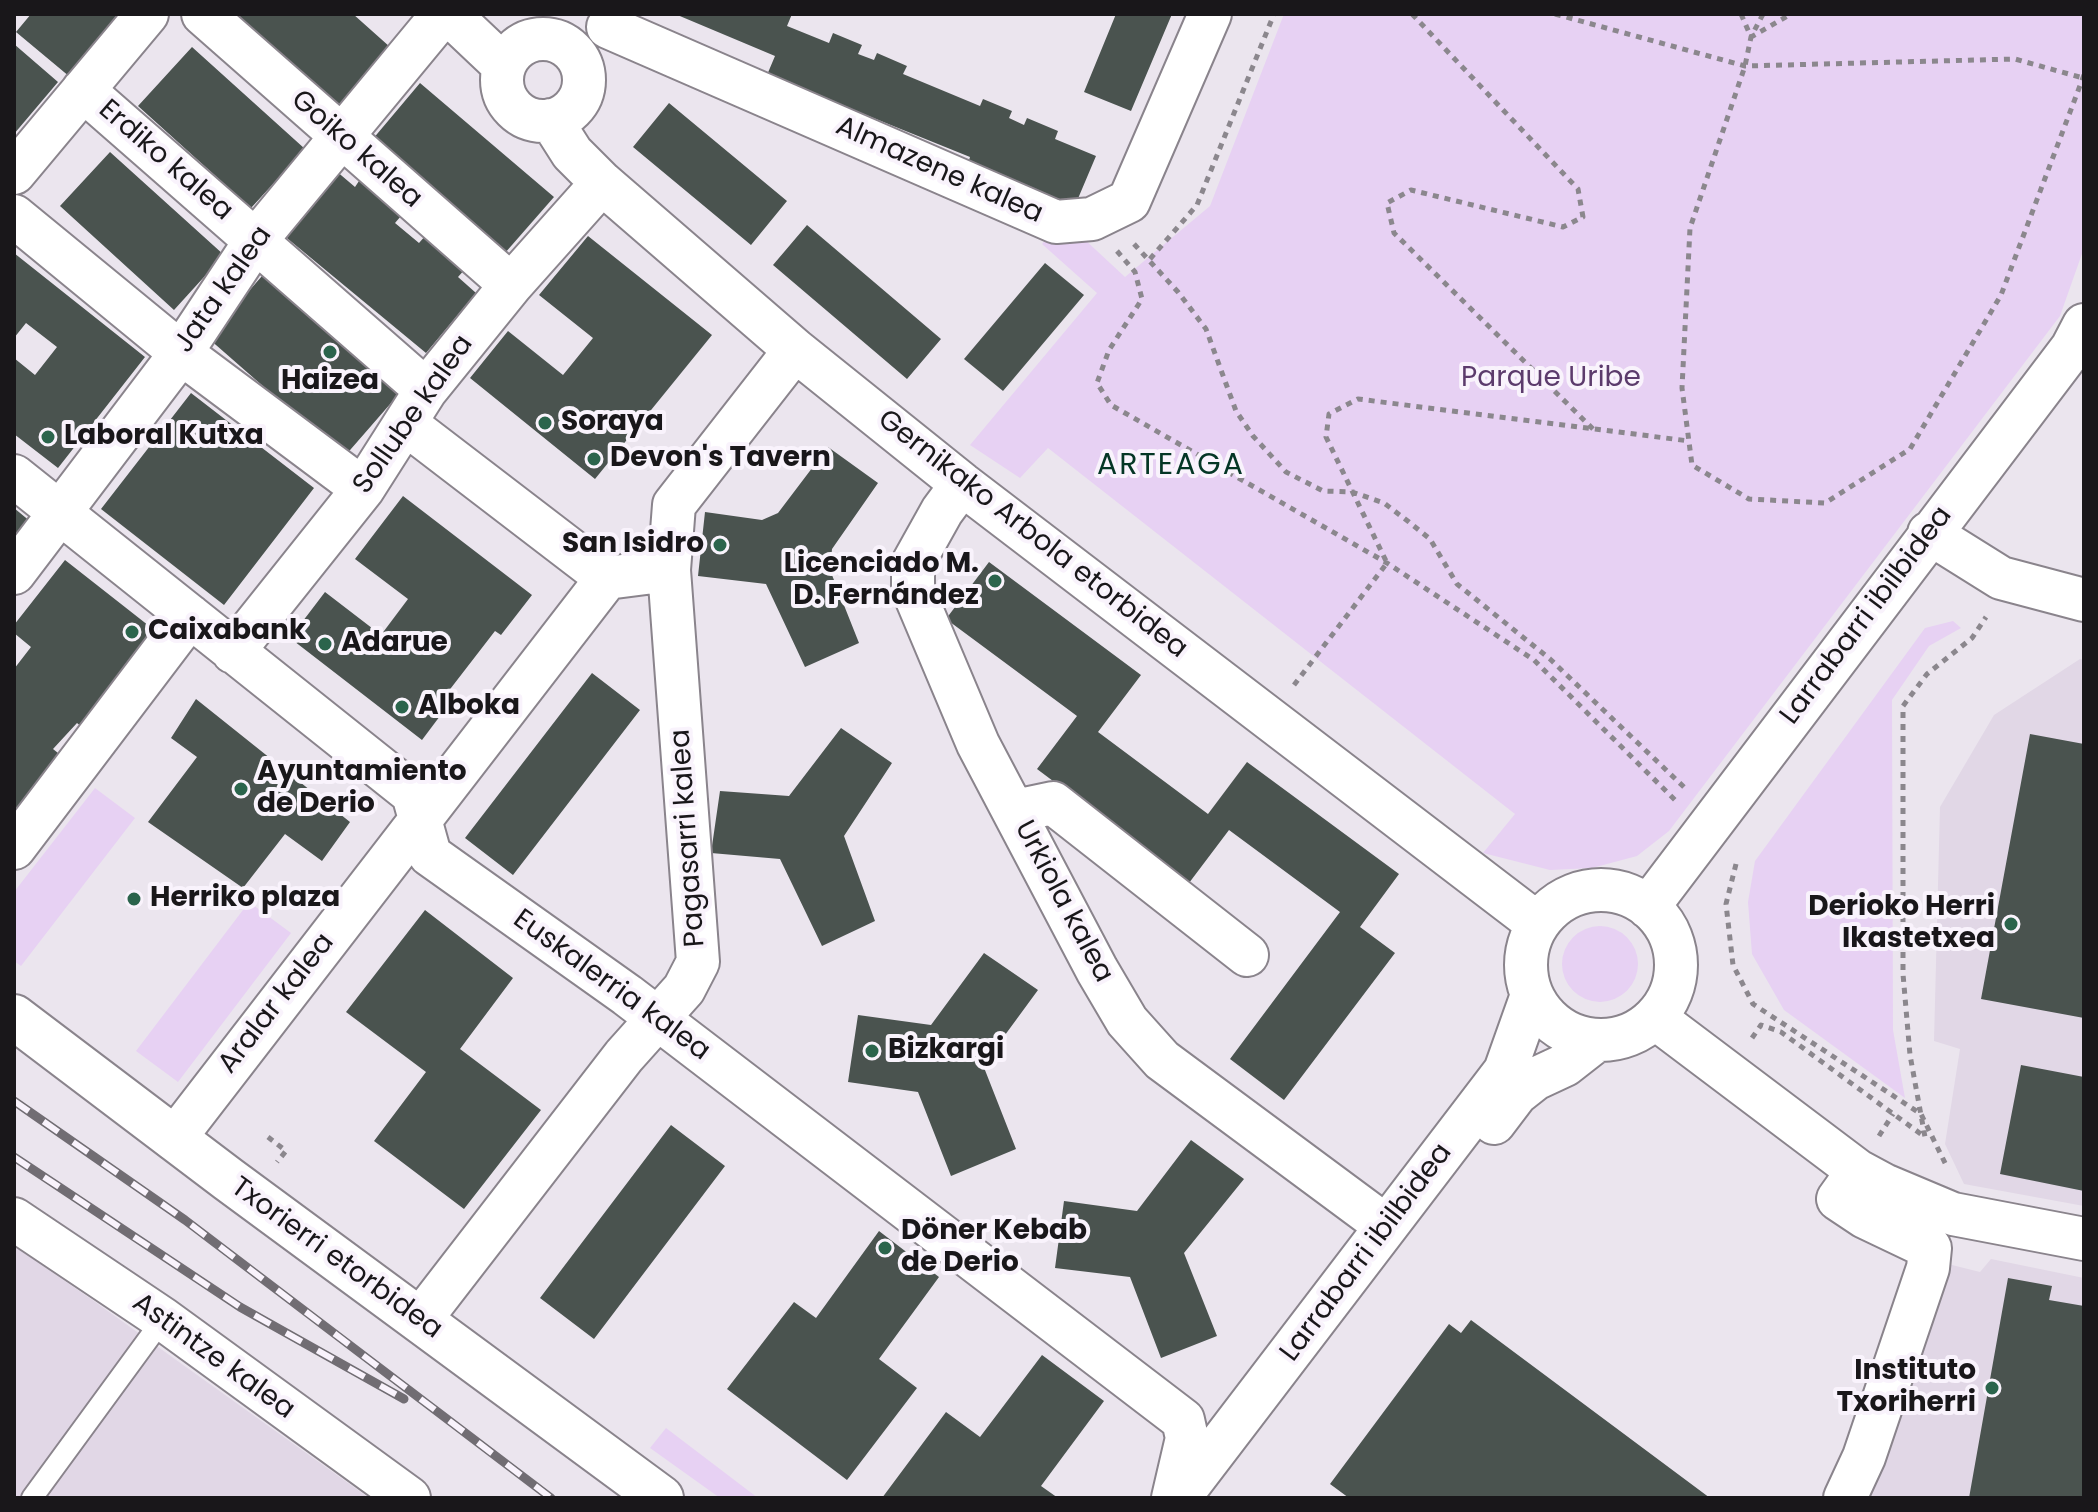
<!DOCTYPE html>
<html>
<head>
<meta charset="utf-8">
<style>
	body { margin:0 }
	#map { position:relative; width:2098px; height:1512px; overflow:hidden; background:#ebe5ee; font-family:Poppins,sans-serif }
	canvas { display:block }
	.frame { position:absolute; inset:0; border:16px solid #19171a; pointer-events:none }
</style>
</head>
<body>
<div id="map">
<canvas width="2098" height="1512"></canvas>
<div class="frame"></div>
</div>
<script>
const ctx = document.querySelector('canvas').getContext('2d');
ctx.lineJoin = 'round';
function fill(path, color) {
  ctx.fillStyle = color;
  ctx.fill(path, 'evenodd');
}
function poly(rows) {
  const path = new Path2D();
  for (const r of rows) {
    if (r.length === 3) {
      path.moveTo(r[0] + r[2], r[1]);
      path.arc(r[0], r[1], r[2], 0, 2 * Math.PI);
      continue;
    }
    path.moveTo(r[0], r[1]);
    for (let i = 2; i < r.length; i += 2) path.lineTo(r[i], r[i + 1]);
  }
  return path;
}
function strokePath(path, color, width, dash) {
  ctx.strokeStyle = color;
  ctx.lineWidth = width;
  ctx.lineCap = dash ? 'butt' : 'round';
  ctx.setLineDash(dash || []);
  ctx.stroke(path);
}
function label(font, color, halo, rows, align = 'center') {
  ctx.font = font + ' Poppins,sans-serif';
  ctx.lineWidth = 8;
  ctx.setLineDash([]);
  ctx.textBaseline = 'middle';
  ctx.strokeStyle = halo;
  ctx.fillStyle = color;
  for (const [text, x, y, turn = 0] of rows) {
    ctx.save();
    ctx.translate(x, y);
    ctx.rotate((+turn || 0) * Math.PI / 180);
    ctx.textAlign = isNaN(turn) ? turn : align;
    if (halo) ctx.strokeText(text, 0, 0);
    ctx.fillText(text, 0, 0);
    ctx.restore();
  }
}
fill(poly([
	[2080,659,2084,660,2084,1206,1964,1184,1945,1144,1960,1049,1934,1041,1940,807,1994,715],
	[14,1246,91,1299,369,1498,14,1498],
	[1991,1259,2084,1278,2084,1498,1858,1498,1948,1264,1980,1272]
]), '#e1d7e6');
fill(poly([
	[1284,14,2084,14,2084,248,2060,316,1669,831,1637,856,1592,868,1550,870,1483,853,1515,814,1048,448,1020,478,970,445,1097,293,1042,244,1048,237,1082,237,1125,277,1210,206],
	[1953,621,1961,628,1929,646,1892,700,1893,1030,1905,1098,1784,1010,1752,954,1748,902,1755,861,1925,628],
	[95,788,135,818,21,966,14,961,14,892],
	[249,902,291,933,178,1082,136,1051],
	[1600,964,38],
	[666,1428,758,1498,720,1498,650,1448]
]), '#e7d1f3');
fill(poly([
	[31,14,134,14,76,82,16,32],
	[234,14,353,14,390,47,339,105],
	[675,14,792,14,787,26,829,43,833,33,862,45,858,54,874,60,877,53,907,66,903,74,980,106,983,99,1012,111,1009,118,1024,125,1027,118,1058,131,1055,139,1096,156,1074,208,968,164,970,157,767,75,775,56],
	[1116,14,1172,14,1131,111,1084,92],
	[14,44,58,82,14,134],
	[192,47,305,149,251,208,138,106],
	[420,83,554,197,505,253,372,140],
	[669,103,787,201,751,245,633,147],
	[110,152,224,255,174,310,60,206],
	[335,170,355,187,359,181,401,216,395,223,419,243,426,235,466,268,458,277,476,293,426,353,282,234],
	[807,225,941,339,907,379,773,265],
	[588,236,712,335,595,479,470,378,508,331,563,375,593,338,539,295],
	[14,253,145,357,58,468,14,434,14,358,35,375,57,347,26,323,14,338],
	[1045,263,1084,295,1003,391,964,359],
	[262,276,398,395,344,457,208,338],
	[191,393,314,488,224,605,101,509],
	[828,447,878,483,832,549,830,570,859,643,805,667,766,584,698,576,705,512,762,520,778,513],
	[403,496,532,595,501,635,495,631,434,710,440,716,422,740,290,638,325,592,381,635,408,599,355,559],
	[14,508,31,522,14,547],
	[65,560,158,633,84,729,77,723,53,749,63,757,14,819,14,669,31,647,14,633,14,625],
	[989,562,1141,675,1098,732,1208,814,1247,762,1399,874,1360,927,1395,953,1284,1100,1230,1059,1340,912,1229,830,1189,883,1037,769,1077,716,946,619],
	[592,673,640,710,513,875,465,838],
	[196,699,350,822,322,861,285,834,243,888,148,822,197,757,171,738],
	[841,728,892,763,844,836,875,921,822,946,780,859,711,853,720,791,789,796],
	[2030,734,2084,744,2084,1018,1981,999],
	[425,910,513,978,460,1049,541,1110,464,1209,374,1141,426,1072,346,1012],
	[984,953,1038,990,983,1065,1016,1149,951,1176,918,1092,848,1082,858,1015,931,1025],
	[2021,1065,2084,1077,2084,1191,2000,1174],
	[671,1125,725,1166,594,1339,540,1298],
	[1191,1140,1244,1179,1184,1253,1217,1336,1161,1358,1130,1277,1055,1268,1064,1201,1137,1211],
	[879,1231,939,1277,879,1359,917,1388,847,1480,727,1389,794,1302,816,1318],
	[2008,1278,2052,1286,2049,1300,2084,1306,2084,1498,1969,1498],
	[1471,1320,1710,1498,1349,1498,1330,1484,1449,1324,1461,1333],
	[1042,1355,1104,1401,1041,1486,1058,1498,882,1498,946,1412,980,1437]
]), '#4a534f');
const lane = poly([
	[32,1498,163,1319]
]);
const street = poly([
	[203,14,511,285],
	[449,14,504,66],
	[608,27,1056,222,1092,219,1129,201,1210,14],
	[543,80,41],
	[83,90,426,390],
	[551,120,572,153,602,183,795,350,962,484,1538,924],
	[14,173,147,14],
	[14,216,181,353,363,489],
	[406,424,607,578],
	[14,476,413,794,430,855,627,995,1183,1420,1187,1438,1173,1498],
	[962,484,942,511,913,563,913,590,978,744,1097,970,1127,1021,1162,1060,1386,1226],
	[1929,533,2001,578,2084,600],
	[14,573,181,353,256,240,443,14],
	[233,652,363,489,426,390,511,285,602,183],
	[1015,811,1053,803,1247,955],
	[14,848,190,616],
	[1601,965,75],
	[1648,907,2072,348,2084,325],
	[1655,1018,1858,1171,1884,1185,1953,1214,2084,1239],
	[1494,1123,1516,1094,1535,1079,1565,1065,1597,1040],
	[174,1139,607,578,669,570],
	[14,1219,163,1319,409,1498],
	[420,1320,624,1056,684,989,698,962,669,570,674,505,795,350],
	[1179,1498,1505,1071,1532,995],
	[1845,1498,1864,1457,1928,1268,1930,1248,1865,1217,1838,1199,1858,1171]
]);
const secondary = poly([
	[14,1017,228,1179,661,1498]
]);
strokePath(lane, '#8a848c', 24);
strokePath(street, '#8a848c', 46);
strokePath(secondary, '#8a848c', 48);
strokePath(poly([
	[1412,14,1578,189,1583,217,1563,227,1411,190,1387,203,1394,233,1593,429],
	[1555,14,1745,66,2015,59,2083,78],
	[1741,14,1751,37,1791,14],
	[1763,14,1751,37,1745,66,1690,228,1682,388,1692,465,1749,499,1825,503,1910,449,2001,295,2084,75],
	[541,80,56],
	[1134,244,1178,292,1206,329,1236,411,1253,436,1286,472,1323,491,1352,492,1384,503,1409,522,1430,539,1457,584,1550,659,1686,789],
	[1117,251,1135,272,1142,299,1109,350,1097,383,1111,405,1387,563,1534,660,1678,803],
	[1150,259,1197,205,1274,14],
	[1294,685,1387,563,1326,437,1329,414,1358,399,1689,441],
	[1736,864,1726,904,1733,965,1753,1004,1921,1114,1947,1167],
	[1752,1038,1761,1025,1781,1032,1925,1137,1910,1055,1903,974,1903,706,1927,674,1972,638,1986,617],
	[1879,1136,1893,1114],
	[268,1137,286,1151,277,1162]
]), '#8b878d', 5, [6, 6]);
strokePath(lane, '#fff', 20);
strokePath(street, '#fff', 42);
strokePath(secondary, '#fff', 44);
const rail = poly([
	[14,1101,185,1220,551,1498],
	[14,1157,240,1307,404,1399]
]);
strokePath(rail, '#716d73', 9);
strokePath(rail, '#f9f3fc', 6, [18]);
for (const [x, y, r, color] of [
	[330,352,8,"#2b644c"],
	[545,423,8,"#2b644c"],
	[48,437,8,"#2b644c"],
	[594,459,8,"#2b644c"],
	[720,545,8,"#2b644c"],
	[995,581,8,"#2b644c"],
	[132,632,8,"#2b644c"],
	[325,644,8,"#2b644c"],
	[402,707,8,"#2b644c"],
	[241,789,8,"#2b644c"],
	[134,899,8,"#2b644c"],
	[2011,924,8,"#2b644c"],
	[872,1051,8,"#2b644c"],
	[885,1248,8,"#2b644c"],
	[1992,1388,8,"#2b644c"]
]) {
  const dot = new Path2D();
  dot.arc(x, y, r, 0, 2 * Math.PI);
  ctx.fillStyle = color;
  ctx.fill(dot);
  strokePath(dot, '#f9f3fc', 3);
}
label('28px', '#19171a', '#f9f3fc', [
	["Goiko kalea",356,150,41],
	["Erdiko kalea",165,161,41],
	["Almazene kalea",939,171,24],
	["Jata kalea",224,290,-55],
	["Sollube kalea",414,415,-55],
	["Gernikako Arbola etorbidea",1032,535,38],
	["Larrabarri ibilbidea",1867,616,-53],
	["Pagasarri kalea",689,838,-94],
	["Urkiola kalea",1063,902,62],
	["Euskalerria kalea",611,986,36],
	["Aralar kalea",277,1004,-52],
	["Larrabarri ibilbidea",1367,1253,-53],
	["Txorierri etorbidea",336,1259,36],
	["Astintze kalea",213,1357,36]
]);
label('28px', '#5c3b6c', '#f9f3fc', [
	["Parque Uribe",1551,379]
]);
label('bold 28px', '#19171a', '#f9f3fc', [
	["Haizea",330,382,"center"],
	["Soraya",561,423],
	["Laboral Kutxa",64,437],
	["Devon's Tavern",610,459],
	["San Isidro",704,545,"right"],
	["Licenciado M.",979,565,"right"],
	["D. Fernández",979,597,"right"],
	["Caixabank",148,632],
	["Adarue",341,644],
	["Alboka",418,707],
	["Ayuntamiento",257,773],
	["de Derio",257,805],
	["Herriko plaza",150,899],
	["Derioko Herri",1995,908,"right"],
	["Ikastetxea",1995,940,"right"],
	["Bizkargi",888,1051],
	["Döner Kebab",901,1232],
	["de Derio",901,1264],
	["Instituto",1976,1372,"right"],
	["Txoriherri",1976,1404,"right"]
], 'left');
ctx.letterSpacing = '2px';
label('30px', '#043625', '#f9f3fc', [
	["ARTEAGA",1171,466]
]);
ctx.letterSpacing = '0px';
</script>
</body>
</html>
